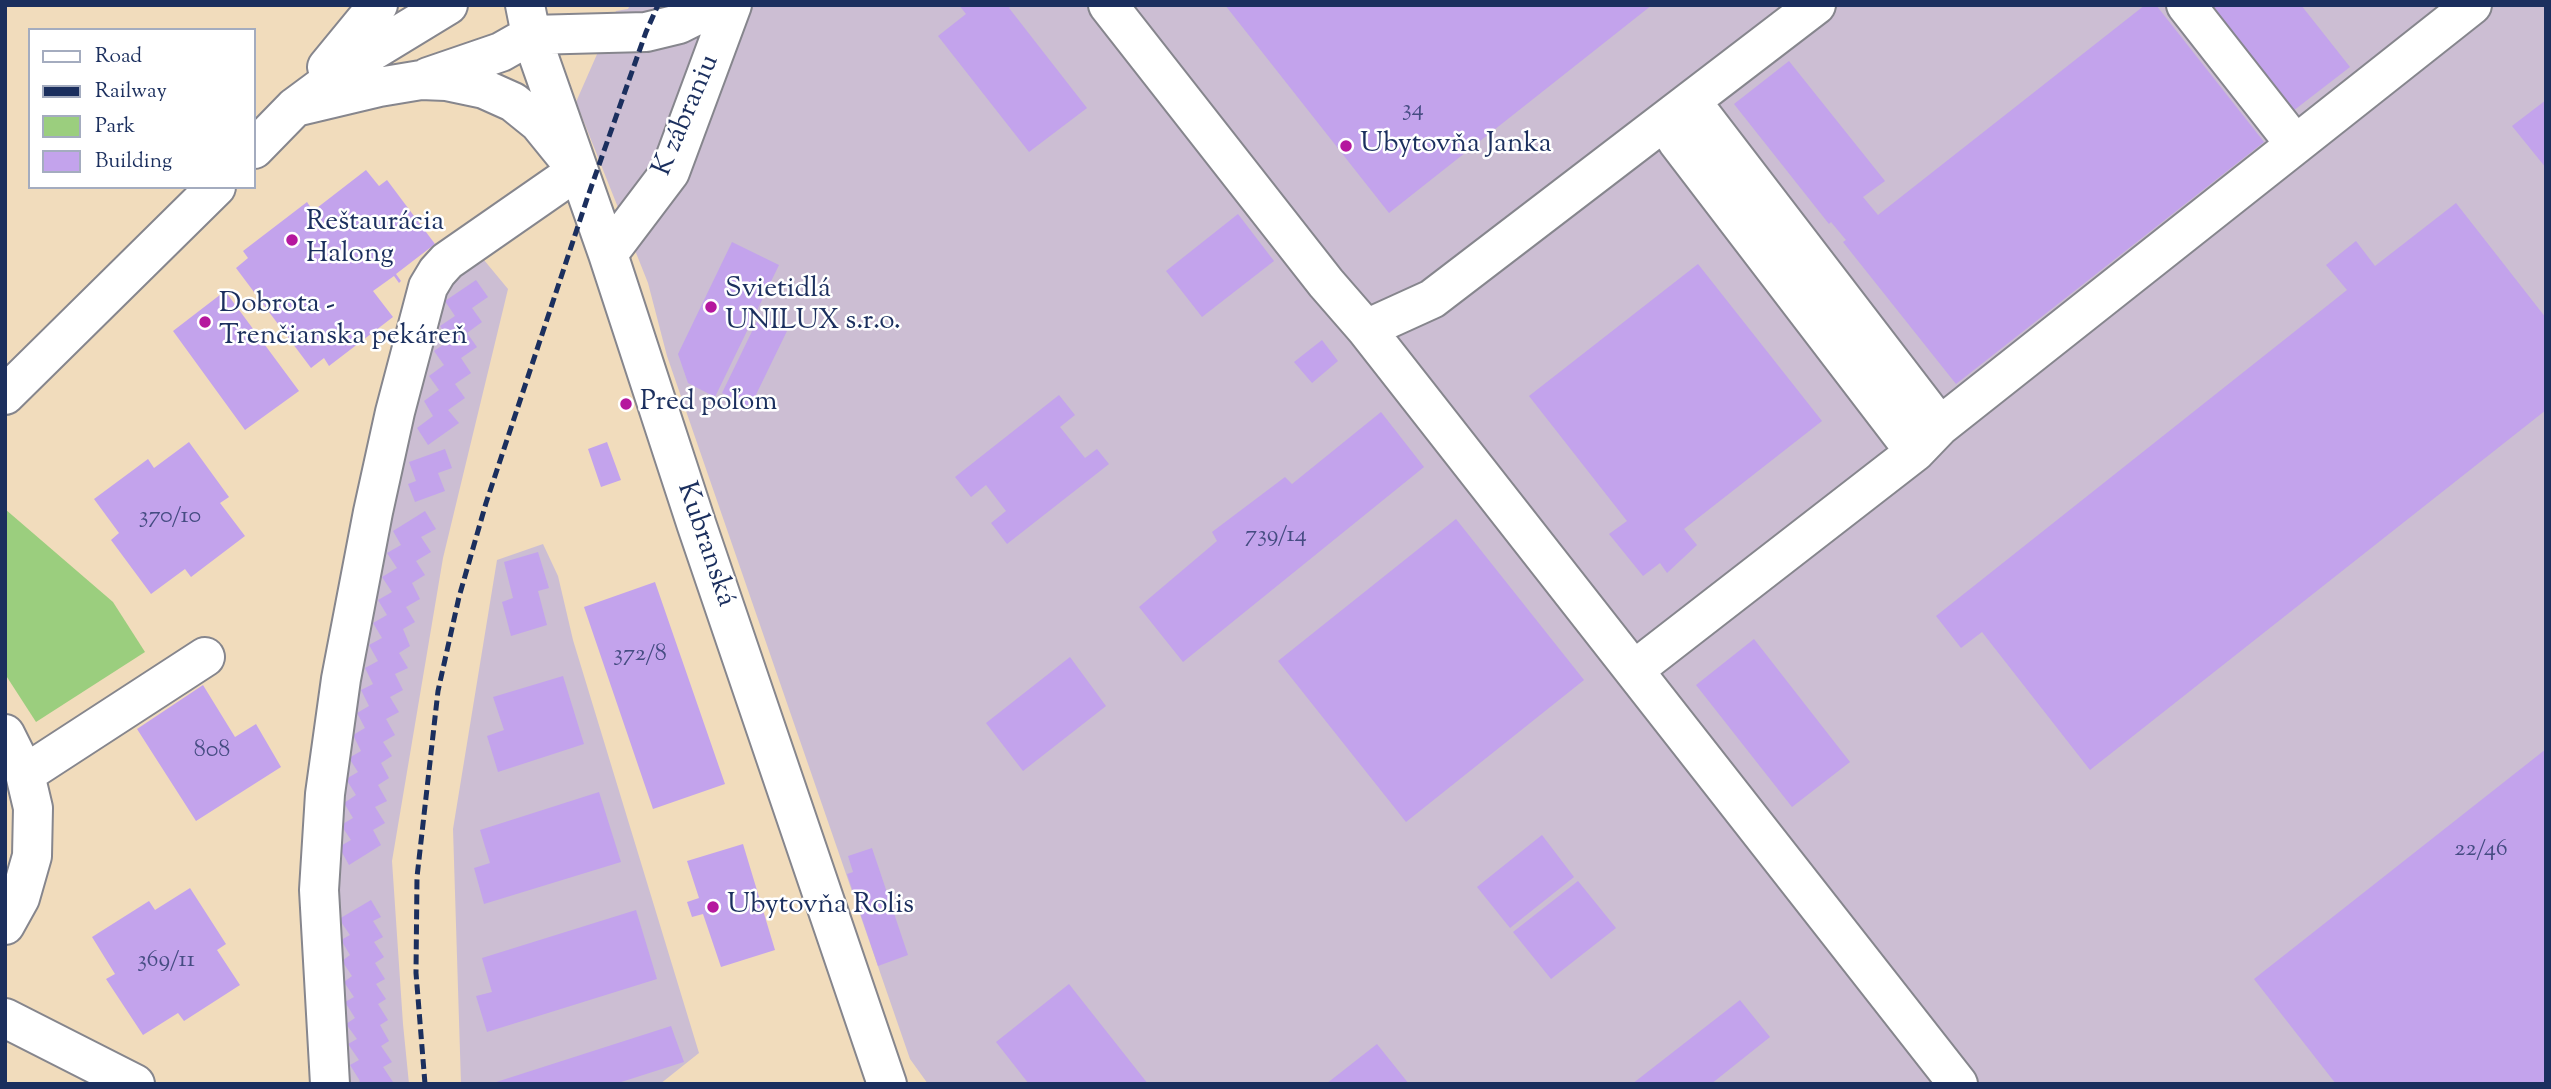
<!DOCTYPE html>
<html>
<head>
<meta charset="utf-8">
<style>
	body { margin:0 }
	#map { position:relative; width:2551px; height:1089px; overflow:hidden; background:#f1dcbc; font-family:"Sorts Mill Goudy",serif }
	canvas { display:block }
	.frame { position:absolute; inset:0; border:7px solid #1b2f5e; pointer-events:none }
	.legend { position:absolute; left:28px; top:28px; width:228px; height:161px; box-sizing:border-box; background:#fff; border:2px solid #a4acbf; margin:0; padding:9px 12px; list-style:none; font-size:21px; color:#1b2f5e }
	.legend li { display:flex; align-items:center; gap:14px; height:35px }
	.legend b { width:35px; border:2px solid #a4acbf }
</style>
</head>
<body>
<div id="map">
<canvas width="2551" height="1089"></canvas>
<div class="frame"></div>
<ul class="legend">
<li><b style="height:9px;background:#fff"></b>Road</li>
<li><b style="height:9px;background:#1b2f5e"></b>Railway</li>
<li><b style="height:19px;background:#9bce7e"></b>Park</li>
<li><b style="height:19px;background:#c3a3ec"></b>Building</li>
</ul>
</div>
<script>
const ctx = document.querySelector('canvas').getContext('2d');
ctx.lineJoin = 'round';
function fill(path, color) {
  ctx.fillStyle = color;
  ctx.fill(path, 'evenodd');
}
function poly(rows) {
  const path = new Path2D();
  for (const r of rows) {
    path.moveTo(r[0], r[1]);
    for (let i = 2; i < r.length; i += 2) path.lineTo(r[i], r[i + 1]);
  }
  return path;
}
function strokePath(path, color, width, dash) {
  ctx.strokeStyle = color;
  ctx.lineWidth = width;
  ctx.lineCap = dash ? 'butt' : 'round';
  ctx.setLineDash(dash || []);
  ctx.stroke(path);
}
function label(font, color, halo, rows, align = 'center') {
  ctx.font = font + ' "Sorts Mill Goudy",serif';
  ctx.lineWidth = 5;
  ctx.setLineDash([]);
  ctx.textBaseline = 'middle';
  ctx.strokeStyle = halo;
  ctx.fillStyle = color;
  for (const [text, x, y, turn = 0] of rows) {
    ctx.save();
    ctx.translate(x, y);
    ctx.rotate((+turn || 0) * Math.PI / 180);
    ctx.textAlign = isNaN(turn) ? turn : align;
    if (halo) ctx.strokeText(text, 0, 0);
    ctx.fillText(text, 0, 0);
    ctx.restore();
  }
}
fill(poly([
	[630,5,2546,5,2546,1084,928,1084,910,1059,667,356,648,283,576,102,616,11,628,9],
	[484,260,508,289,443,558,392,861,403,1024,409,1084,330,1084,319,890,428,287],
	[543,544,558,576,573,640,699,1053,660,1084,461,1084,453,829,497,560]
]), '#ccbed3');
fill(poly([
	[5,509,113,602,145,652,36,722,5,674]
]), '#9bce7e');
fill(poly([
	[959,5,1012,5,1009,8,1087,108,1029,152,938,36,966,14],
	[1225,5,1652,5,1389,213],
	[2145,5,2156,5,2264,142,1956,384,1843,242,1846,240,1831,222,1829,224,1734,104,1789,61,1885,181,1863,197,1878,215],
	[2211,5,2301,5,2350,67,2293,111],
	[2546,100,2546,168,2512,126],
	[366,170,379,186,387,180,435,244,396,274,401,281,399,283,394,276,373,291,393,317,329,366,324,358,311,368,236,268,248,258,243,251,307,202,313,211],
	[2456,203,2546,318,2546,410,2090,770,1982,632,1961,648,1936,616,2347,290,2326,265,2356,241,2375,266],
	[1238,214,1274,261,1202,317,1166,271],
	[732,242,779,265,715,397,688,383,678,354],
	[1698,264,1822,421,1684,529,1697,545,1667,573,1660,563,1643,576,1609,534,1627,521,1529,396],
	[476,280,488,297,472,308,482,322,467,333,477,347,461,358,471,373,455,384,465,398,448,410,459,423,428,445,417,428,433,416,424,401,439,390,429,376,444,365,434,351,450,340,440,326,455,316,445,301],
	[225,291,299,391,245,430,173,331],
	[759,317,787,331,750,407,722,393],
	[1322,340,1338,361,1312,383,1294,362],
	[1059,395,1075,415,1060,427,1085,458,1097,449,1109,464,1007,544,991,523,1006,511,986,485,971,497,955,477],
	[1381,412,1424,467,1183,662,1139,607,1217,541,1212,532,1285,477,1292,484],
	[189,442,229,497,220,503,245,536,191,577,185,569,151,594,111,540,119,533,94,499,148,459,154,468],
	[607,442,621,480,601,487,588,449],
	[445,449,452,468,438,473,445,491,415,502,408,484,416,481,409,462],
	[425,511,436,529,421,537,431,552,416,561,425,575,412,583,420,599,406,607,415,622,403,629,410,646,399,653,408,668,395,674,403,690,390,697,399,712,386,719,395,735,383,742,392,756,381,763,389,778,378,785,387,801,375,807,385,823,373,830,381,845,349,865,339,847,351,840,341,825,353,818,344,803,356,795,346,779,358,772,349,758,361,751,353,735,365,728,357,713,369,706,361,690,373,684,365,668,378,661,369,645,382,638,373,623,387,615,378,600,392,592,382,577,397,568,387,553,401,545,393,531],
	[1456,519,1584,680,1406,822,1278,661],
	[538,552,549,588,538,591,547,625,511,636,502,602,513,598,504,562],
	[655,582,725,784,653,809,584,607],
	[1754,639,1850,762,1792,807,1696,685],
	[1070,657,1106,706,1023,771,986,723],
	[563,676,584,744,498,772,487,736,504,730,493,697],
	[203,685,235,737,256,724,281,767,196,821,137,729],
	[2546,749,2546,1084,2336,1084,2254,979],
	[599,792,621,862,484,904,474,868,490,863,480,830],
	[1542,835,1574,877,1510,928,1477,887],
	[743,844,775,950,721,967,703,914,692,917,687,902,699,898,687,861],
	[872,848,908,955,878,966,847,874,853,872,848,856],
	[1578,881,1616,928,1551,979,1513,932],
	[190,888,226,944,217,950,240,985,184,1021,178,1013,143,1035,106,979,115,974,92,937,149,901,155,910],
	[371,900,381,917,373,921,383,937,374,942,384,957,375,963,385,979,376,984,386,999,378,1004,388,1020,380,1025,389,1041,381,1046,392,1062,383,1067,393,1082,390,1084,356,1084,360,1081,350,1065,359,1060,348,1044,357,1039,346,1024,355,1018,345,1002,354,997,344,982,352,976,342,961,350,955,341,940,350,935,339,919],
	[636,910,657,979,487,1032,476,996,492,992,482,958],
	[1069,984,1148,1084,1029,1084,996,1042],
	[1740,1000,1770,1037,1711,1084,1632,1084],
	[671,1026,684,1062,665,1068,615,1084,490,1084],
	[1377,1044,1409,1084,1326,1084]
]), '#c3a3ec');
const minor = poly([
	[525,5,531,35,608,254,697,526,887,1084],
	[1108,5,1326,283,1366,329,1958,1084],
	[2186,5,2295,144],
	[327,67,378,5],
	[428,77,501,52,531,35,646,32,679,24,717,5],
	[1691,101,1940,426],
	[295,107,379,87,421,80,446,81,484,89,513,102,539,123,565,155],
	[254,149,295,107,361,58,448,5],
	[608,254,670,172,732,5],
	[1366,329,1432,299,1816,5],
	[5,395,216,187],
	[1915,452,1940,426,2472,5],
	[1634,670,1915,452,1677,141],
	[5,734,25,774,33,808,32,856,20,898,5,925],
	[25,774,205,657],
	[5,1018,135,1084],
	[330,1084,319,890,325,794,341,679,373,512,395,412,428,287,437,272,447,261,578,170]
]);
strokePath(minor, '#86868d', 42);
strokePath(minor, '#fff', 38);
strokePath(poly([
	[425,1084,416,973,417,877,438,691,459,597,486,503,588,196,646,32,658,5]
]), '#1b2f5e', 5, [10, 5]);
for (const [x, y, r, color] of [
	[1346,146,7,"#b5179e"],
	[292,240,7,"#b5179e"],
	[711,307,7,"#b5179e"],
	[205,322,7,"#b5179e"],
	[626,404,7,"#b5179e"],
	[713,907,7,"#b5179e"]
]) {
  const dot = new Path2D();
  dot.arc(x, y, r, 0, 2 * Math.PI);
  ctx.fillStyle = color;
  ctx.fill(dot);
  strokePath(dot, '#fff', 2.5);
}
label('24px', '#454c82', null, [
	["34",1413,111],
	["370/10",170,518],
	["739/14",1276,537],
	["372/8",640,656],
	["808",212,752],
	["22/46",2481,851],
	["369/11",166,962]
]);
label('28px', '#1b2f5e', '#fff', [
	["K zábraniu",688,116,-67],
	["Kubranská",704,545,71]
]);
label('28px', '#1b2f5e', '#fff', [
	["Ubytovňa Janka",1360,146],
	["Reštaurácia",306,224],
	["Halong",306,256],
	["Svietidlá",725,291],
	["UNILUX s.r.o.",725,323],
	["Dobrota -",219,306],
	["Trenčianska pekáreň",219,338],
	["Pred poľom",640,404],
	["Ubytovňa Rolis",727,907]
], 'left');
</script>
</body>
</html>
